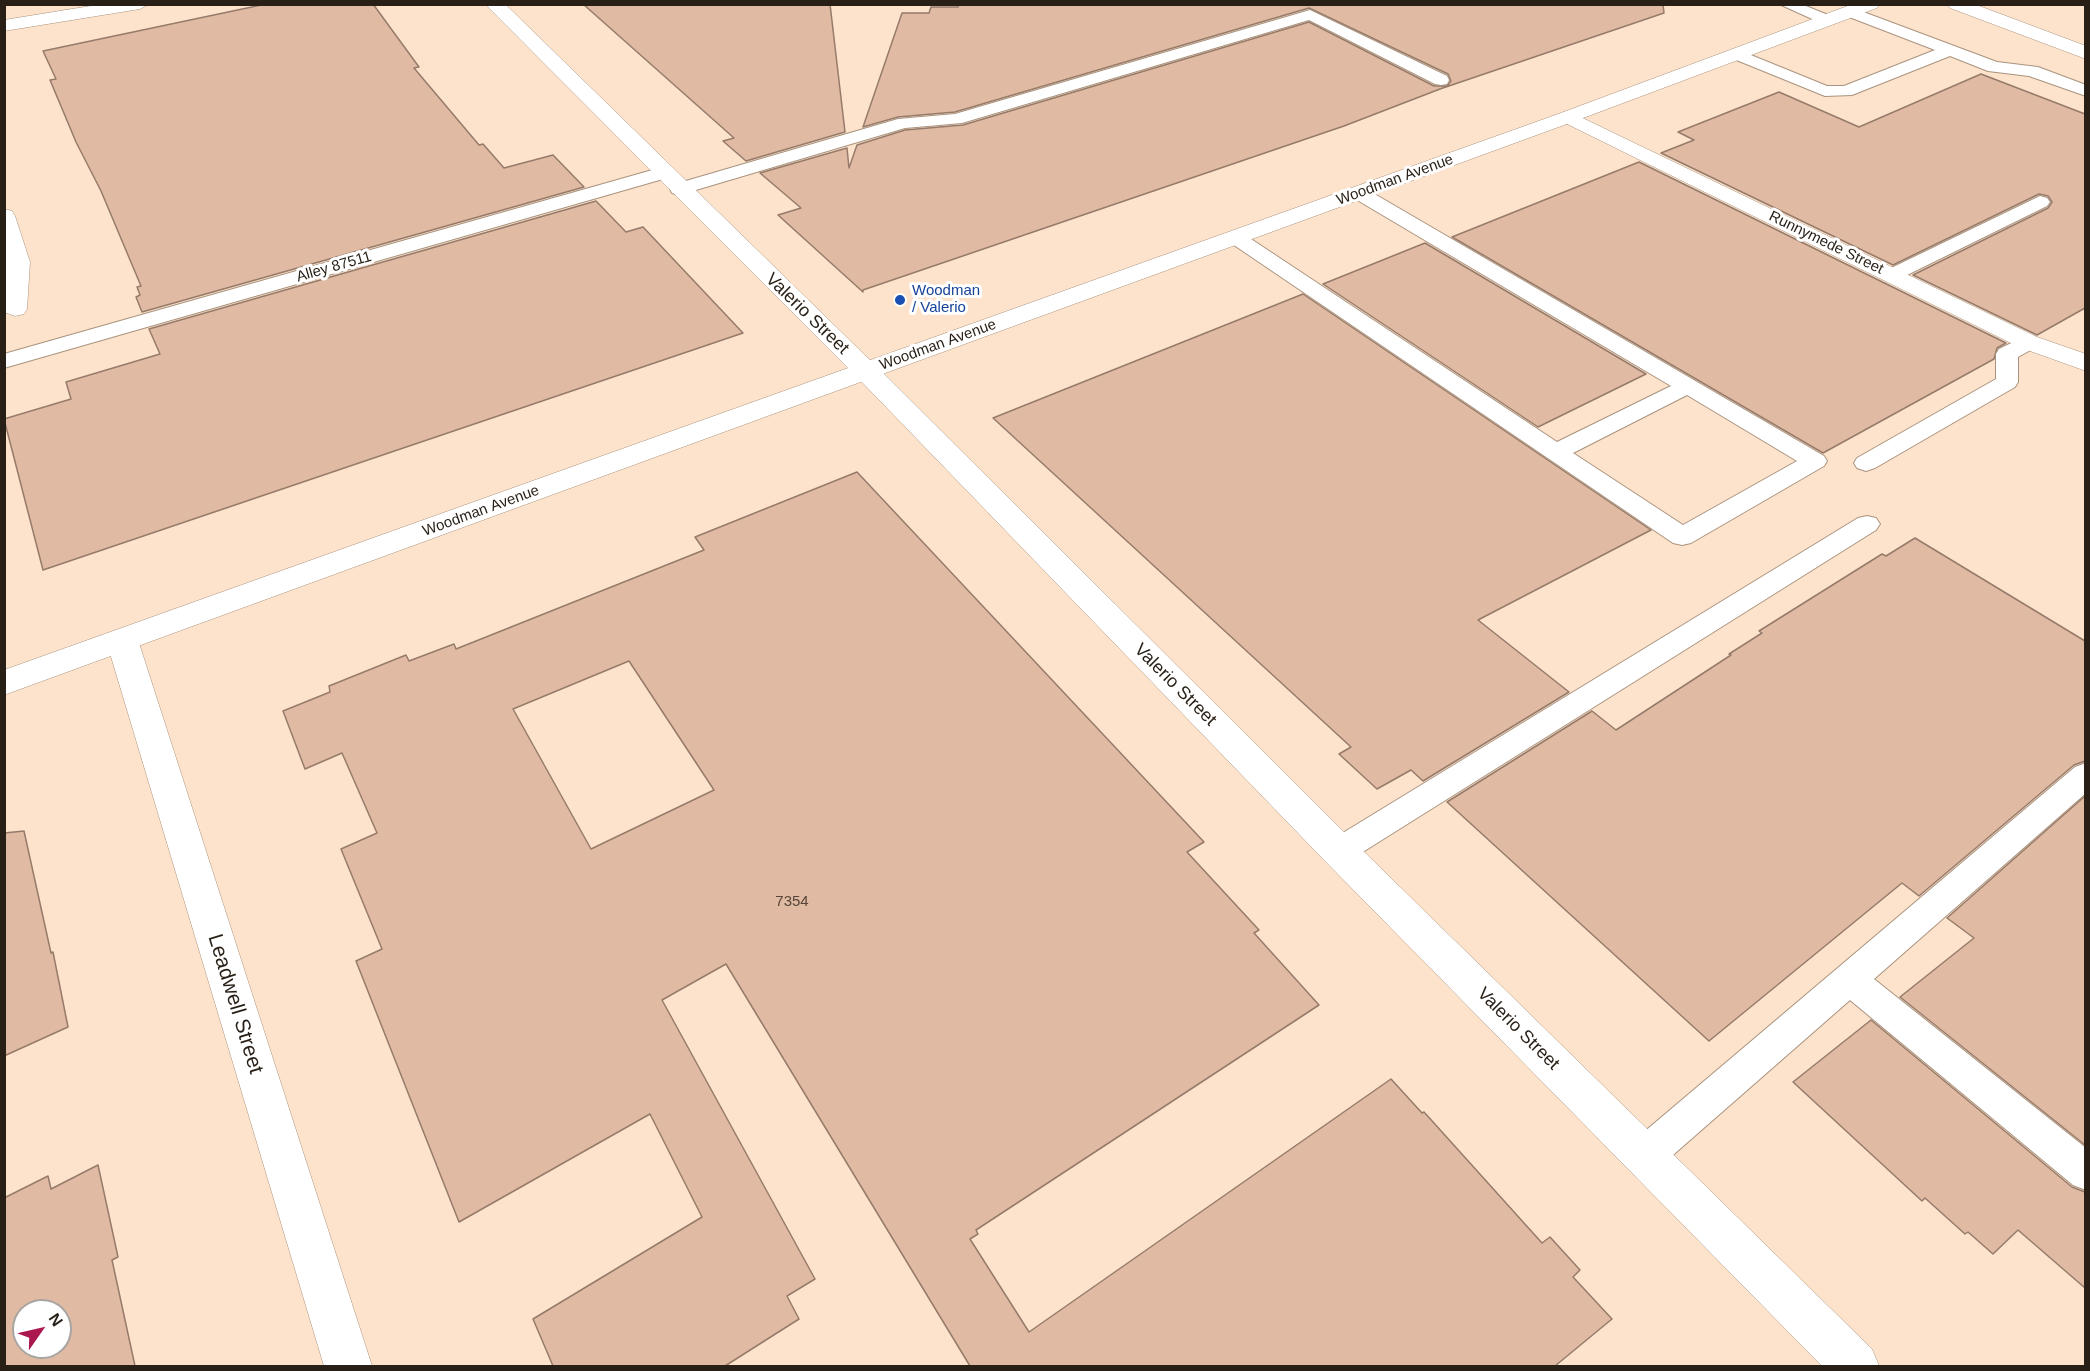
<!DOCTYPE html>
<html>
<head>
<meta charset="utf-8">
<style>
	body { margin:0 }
	#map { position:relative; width:2090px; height:1371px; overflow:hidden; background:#fde3cc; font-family:Arial,sans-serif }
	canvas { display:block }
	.frame { position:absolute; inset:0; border:6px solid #281f16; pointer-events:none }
	.north { position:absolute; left:12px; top:1299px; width:60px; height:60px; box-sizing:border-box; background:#fff; border:2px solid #a9a5a2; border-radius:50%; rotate:56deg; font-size:16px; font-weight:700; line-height:24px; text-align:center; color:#281f16 }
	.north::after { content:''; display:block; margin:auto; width:21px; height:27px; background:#aa184f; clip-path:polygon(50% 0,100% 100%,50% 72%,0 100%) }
</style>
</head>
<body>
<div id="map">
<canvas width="2090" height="1371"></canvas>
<div class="frame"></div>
<div class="north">N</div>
</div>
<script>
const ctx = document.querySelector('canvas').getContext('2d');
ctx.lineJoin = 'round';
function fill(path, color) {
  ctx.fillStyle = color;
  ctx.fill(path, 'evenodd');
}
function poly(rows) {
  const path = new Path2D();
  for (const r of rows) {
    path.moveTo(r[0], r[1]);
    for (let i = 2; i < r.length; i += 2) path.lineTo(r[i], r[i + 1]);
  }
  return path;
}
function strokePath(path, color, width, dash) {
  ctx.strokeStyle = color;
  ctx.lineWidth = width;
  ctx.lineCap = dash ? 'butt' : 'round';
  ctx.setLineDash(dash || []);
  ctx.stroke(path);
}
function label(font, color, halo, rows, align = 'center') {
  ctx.font = font + ' Arial,sans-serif';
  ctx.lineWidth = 6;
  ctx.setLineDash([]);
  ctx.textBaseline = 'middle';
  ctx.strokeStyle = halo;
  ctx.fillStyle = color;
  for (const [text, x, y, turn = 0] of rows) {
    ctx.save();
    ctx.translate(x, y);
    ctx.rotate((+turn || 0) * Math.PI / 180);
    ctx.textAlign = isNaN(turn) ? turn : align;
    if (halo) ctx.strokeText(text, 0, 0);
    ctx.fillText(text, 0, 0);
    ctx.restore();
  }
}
const building = poly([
	[266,4,373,4,419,67,414,68,479,145,483,144,504,168,553,155,584,187,142,312,136,297,140,295,137,287,141,286,101,191,76,142,50,80,56,79,43,51,266,4],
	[583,4,830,4,845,132,746,161,723,141,734,138,583,4],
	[959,4,1663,4,1664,13,1440,89,1344,126,863,290,863,292,778,215,801,208,760,173,847,148,849,168,857,145,905,130,963,125,1309,22,1434,86,1447,86,1451,81,1448,74,1309,8,955,112,898,117,863,127,902,13,929,13,931,7,958,7,959,4],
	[1981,74,2085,114,2085,308,2037,335,1913,275,2048,208,2052,202,2048,196,2039,194,1893,265,1661,153,1694,140,1678,132,1779,92,1859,127,1981,74],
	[1639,162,2006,343,1997,348,1994,359,1823,453,1452,237,1639,162],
	[596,201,626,232,643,227,743,333,43,570,4,419,71,399,66,382,160,354,149,329,596,201],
	[1425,243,1646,374,1538,427,1323,284,1425,243],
	[1303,294,1651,530,1478,620,1569,692,1423,781,1411,770,1377,789,1339,754,1351,747,993,418,1303,294],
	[857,472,1204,842,1187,852,1259,930,1254,933,1319,1005,976,1230,978,1234,970,1239,1029,1332,1391,1079,1422,1113,1424,1112,1542,1243,1550,1237,1580,1270,1573,1277,1612,1319,1555,1366,970,1366,726,964,662,1000,815,1279,787,1296,799,1319,725,1366,553,1366,533,1319,702,1217,650,1114,459,1222,356,961,382,949,341,849,377,833,342,753,305,769,283,711,330,692,329,686,406,655,409,661,454,644,456,649,704,550,695,537,857,472],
	[629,661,714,790,591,849,513,709,629,661],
	[1915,538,2085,641,2085,761,2074,765,1919,896,1902,883,1709,1041,1447,802,1592,711,1616,730,1731,655,1729,654,1762,633,1759,631,1882,554,1886,556,1915,538],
	[2085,796,2085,1145,1900,997,1974,938,1947,918,2085,796],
	[24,831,51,953,53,952,68,1027,4,1056,4,833,24,831],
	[1871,1020,2072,1187,2085,1192,2085,1288,2018,1230,1993,1254,1968,1232,1965,1234,1925,1198,1922,1201,1793,1082,1871,1020],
	[98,1165,118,1257,112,1260,135,1366,4,1366,4,1198,48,1176,51,1189,98,1165],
	[24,1311,60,1311,60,1347,24,1347,24,1311]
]);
fill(building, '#e0baa2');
strokePath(building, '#967b6b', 1.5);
const service = poly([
	[1779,4,1801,4,1833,17,1835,20,1833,23,1821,23,1779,4],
	[1850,7,1997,62,2038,67,2086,85,2086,96,2029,76,1988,71,1950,56,1852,95,1825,96,1729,57,1727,54,1735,49,1741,51,1827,86,1844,86,1935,50,1844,15,1842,12,1850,7],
	[1310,10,1447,76,1449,80,1447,84,1441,85,1435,84,1309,20,962,123,905,128,679,195,672,193,670,189,672,185,898,119,955,114,1310,10],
	[663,167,670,169,672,173,670,177,4,368,4,354,663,167],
	[1359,187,1366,189,1824,456,1827,461,1824,466,1691,543,1682,545,1673,543,1228,241,1225,237,1228,233,1242,233,1557,442,1671,386,1352,197,1349,193,1352,189,1359,187],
	[1687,395,1797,461,1683,525,1573,453,1687,395],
	[2040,196,2047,198,2050,202,2047,206,1899,279,1892,281,1885,279,1882,275,1885,271,2040,196],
	[2028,335,2036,337,2039,342,2036,347,2018,357,2018,382,2015,387,1875,468,1866,471,1857,468,1854,463,1857,458,1996,379,1996,354,1999,349,2028,335],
	[1867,516,1876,518,1880,524,1876,530,1350,860,1339,864,1328,860,1323,851,1328,842,1858,518,1867,516],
	[2086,763,2086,793,1874,979,2086,1148,2086,1190,2073,1185,1850,1000,1657,1169,1644,1174,1631,1169,1625,1156,1631,1143,2075,767,2086,763]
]);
const minor = poly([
	[103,4,149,4,140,9,4,31,4,20,103,4],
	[1947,4,1974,4,2086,46,2086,59,1950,8,1947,4],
	[1568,111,2037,337,2086,354,2086,371,2019,347,1561,121,1558,117,1561,113,1568,111],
	[4,209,12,211,15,216,30,262,27,309,24,314,15,316,4,312,4,209],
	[866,363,875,365,1352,840,1872,1349,1879,1366,1822,1366,1326,862,857,377,853,371,857,365,866,363],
	[122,629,133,632,138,640,372,1366,324,1366,106,640,111,632,122,629]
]);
const tertiary = poly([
	[485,4,505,4,875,365,879,371,875,377,866,379,857,377,485,4]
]);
const primary = poly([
	[1853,4,1880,4,1877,8,1575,121,4,695,4,670,1561,113,1853,4]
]);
strokePath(service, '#aa937e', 2);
strokePath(minor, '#aa937e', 1);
strokePath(tertiary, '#aa937e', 1);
strokePath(primary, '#aa937e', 1);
fill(service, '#fff');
fill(minor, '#fff');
fill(tertiary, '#fff');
fill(primary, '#fff');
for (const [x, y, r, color] of [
	[900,300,6,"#1a4fb4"]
]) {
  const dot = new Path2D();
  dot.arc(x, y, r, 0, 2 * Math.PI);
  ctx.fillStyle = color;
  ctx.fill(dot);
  strokePath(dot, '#fff', 2);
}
label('15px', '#281f16', '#fff', [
	["Woodman Avenue",1395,180,-20],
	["Runnymede Street",1826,243,26],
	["Alley 87511",334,267,-16],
	["Woodman Avenue",938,345,-20],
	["Woodman Avenue",481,511,-20]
]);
label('15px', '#164399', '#fff', [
	["Woodman",912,291],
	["/ Valerio",912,308]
], 'left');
label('15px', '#564639', null, [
	["7354",792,902]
]);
label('18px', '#281f16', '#fff', [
	["Valerio Street",807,314,44],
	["Valerio Street",1175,685,45],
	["Valerio Street",1518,1029,45]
]);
label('21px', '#281f16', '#fff', [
	["Leadwell Street",235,1004,73]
]);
</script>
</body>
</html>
